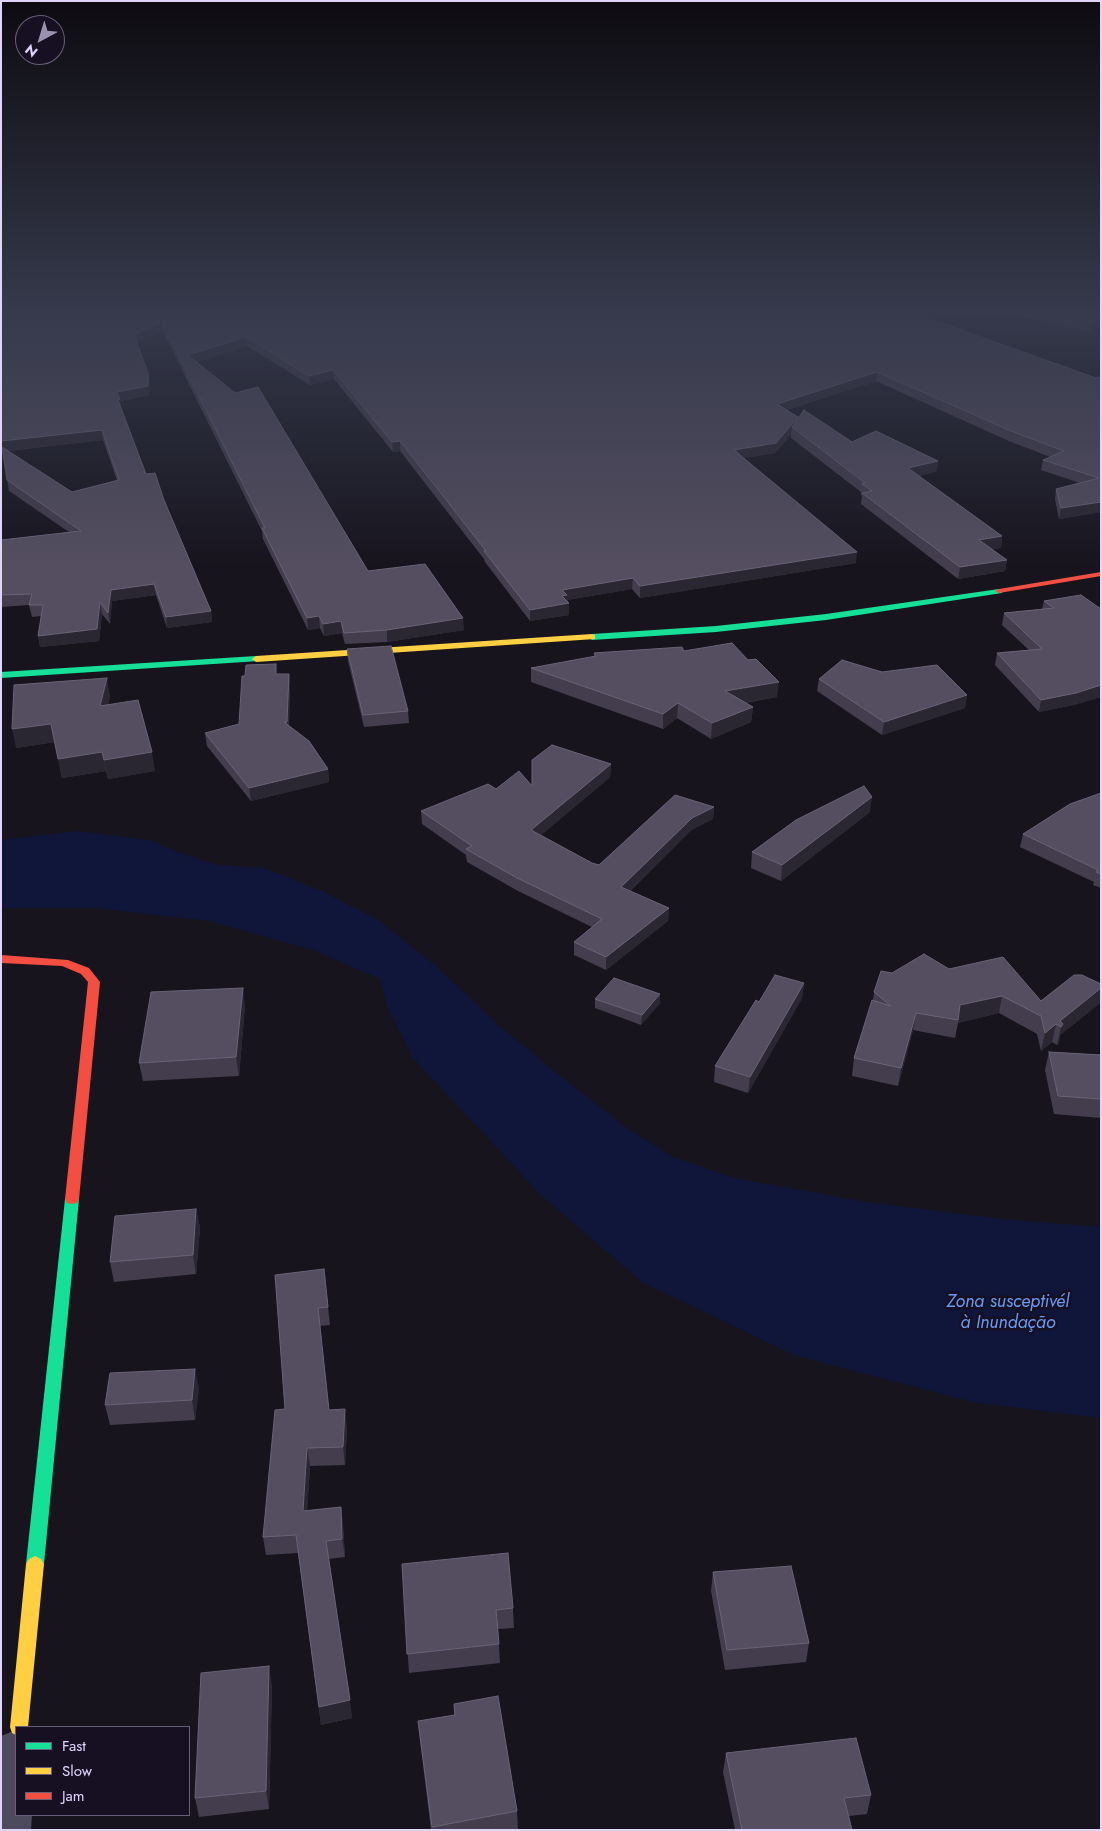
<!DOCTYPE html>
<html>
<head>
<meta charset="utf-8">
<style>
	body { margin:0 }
	#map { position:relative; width:1102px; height:1831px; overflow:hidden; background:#17141e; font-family:Jost,sans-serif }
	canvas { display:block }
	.frame { position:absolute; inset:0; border:2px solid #e0d4fb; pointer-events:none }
	.legend { position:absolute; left:15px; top:1726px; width:175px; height:90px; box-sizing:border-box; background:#161022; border:1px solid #675e79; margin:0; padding:6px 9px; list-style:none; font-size:15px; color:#e0d4fb }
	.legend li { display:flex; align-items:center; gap:10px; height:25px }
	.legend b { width:25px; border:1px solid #675e79 }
	.north { position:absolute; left:15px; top:15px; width:50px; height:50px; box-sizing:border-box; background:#161022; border:1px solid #675e79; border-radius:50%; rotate:219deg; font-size:14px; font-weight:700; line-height:20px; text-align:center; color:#e0d4fb }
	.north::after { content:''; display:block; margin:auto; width:18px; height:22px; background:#9a91ae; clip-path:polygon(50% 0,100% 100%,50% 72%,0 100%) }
</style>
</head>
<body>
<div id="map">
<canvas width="1102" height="1831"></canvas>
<div class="frame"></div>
<ul class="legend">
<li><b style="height:6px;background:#16e098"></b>Fast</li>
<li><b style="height:6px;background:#ffcf43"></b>Slow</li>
<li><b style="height:6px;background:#f24e42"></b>Jam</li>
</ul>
<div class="north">N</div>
</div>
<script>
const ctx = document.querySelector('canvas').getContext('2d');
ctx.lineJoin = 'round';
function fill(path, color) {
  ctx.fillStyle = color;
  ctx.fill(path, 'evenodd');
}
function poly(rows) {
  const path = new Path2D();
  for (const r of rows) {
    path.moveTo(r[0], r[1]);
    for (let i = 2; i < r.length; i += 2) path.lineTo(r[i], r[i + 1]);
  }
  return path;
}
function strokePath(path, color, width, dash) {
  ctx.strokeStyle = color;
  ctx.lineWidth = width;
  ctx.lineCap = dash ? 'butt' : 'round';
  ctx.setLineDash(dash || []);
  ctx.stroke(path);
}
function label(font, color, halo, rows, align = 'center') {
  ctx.font = font + ' Jost,sans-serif';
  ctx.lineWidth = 5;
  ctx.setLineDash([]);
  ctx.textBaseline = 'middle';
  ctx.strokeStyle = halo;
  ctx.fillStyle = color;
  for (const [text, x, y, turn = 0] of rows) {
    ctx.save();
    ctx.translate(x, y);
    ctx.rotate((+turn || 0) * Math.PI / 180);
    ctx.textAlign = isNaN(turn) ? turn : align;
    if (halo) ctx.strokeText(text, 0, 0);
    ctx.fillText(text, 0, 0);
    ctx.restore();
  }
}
fill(poly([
	[77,831,150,840,182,854,217,865,264,868,322,891,378,920,436,966,503,1029,557,1073,624,1126,671,1156,734,1178,866,1202,1001,1219,1101,1227,1101,1418,973,1402,794,1355,642,1282,541,1195,413,1058,388,1009,380,979,313,950,210,921,97,908,1,908,1,840]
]), '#0f1639');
fill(poly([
	[16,1730,16,1815,32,1815,31,1830,1,1830,1,1736,16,1730]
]), '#4e4a5e');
fill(poly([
	[999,589,1002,589,1002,593,826,620,716,632,592,640,588,637,592,634,716,626,826,614,999,589],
	[256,656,260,659,259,661,1,678,1,672,256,656],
	[72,1194,77,1195,79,1199,44,1564,41,1569,35,1572,29,1569,26,1564,65,1199,67,1195,72,1194]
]), '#16e098');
fill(poly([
	[592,634,595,635,595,639,256,662,252,659,256,656,592,634],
	[35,1556,41,1559,44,1564,28,1727,16,1727,16,1735,12,1733,10,1727,26,1564,29,1559,35,1556]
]), '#ffcf43');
fill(poly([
	[1101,572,1101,576,999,593,995,591,999,589,1101,572],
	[1,955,68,960,89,968,100,982,79,1199,77,1203,72,1204,67,1203,65,1199,88,982,81,974,62,966,1,963,1,955]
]), '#f24e42');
fill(poly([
	[1,313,1096,378,1101,377,1101,512,1059,519,1055,499,1056,489,1080,483,1041,470,1043,460,1050,457,1009,441,876,381,787,410,798,417,797,420,852,442,937,471,919,476,1002,536,1001,548,992,549,1007,560,1005,571,958,579,861,504,862,496,861,495,861,492,791,438,791,434,775,453,744,458,856,563,640,598,632,589,567,600,567,602,569,603,569,615,530,621,485,562,484,559,400,451,393,452,334,379,310,385,247,346,197,362,368,571,464,630,387,642,345,644,342,633,324,636,320,628,308,630,263,539,262,531,163,332,137,343,148,373,150,383,150,395,120,401,121,408,146,474,164,500,211,611,212,622,167,628,156,595,112,601,110,624,102,614,99,641,40,647,38,636,41,616,32,617,29,605,1,607,1,540,69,532,9,491,1,441],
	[103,440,117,480,72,492,8,451],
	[1004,313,1101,313,1090,332],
	[1044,601,1101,609,1101,697,1073,705,1039,712,995,665,997,653,1029,650,1002,625,1004,613,1042,609],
	[347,649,408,711,409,723,364,727,348,661],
	[684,651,777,697,745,703,753,707,751,722,711,739,677,718,663,729,531,682,531,668,594,657,594,653],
	[882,672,967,695,965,708,882,735,817,691,819,679],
	[277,674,289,674,290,686,289,726,328,769,329,782,251,801,207,746,205,733,239,724],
	[110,696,108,705,155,771,108,779,106,771,62,778,55,742,16,748],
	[611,764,610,777,541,835,592,863,599,865,714,807,713,819,691,830,630,891,669,908,668,921,606,970,574,955,574,942,592,927,518,891,467,862,466,855,422,824,421,811,496,789,532,786],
	[1101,793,1101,888,1093,885,1094,882,1020,847,1023,834],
	[870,812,781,881,751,868,752,852],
	[949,969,1041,1001,1100,1003,1060,1035,1059,1042,1057,1045,1052,1042,1041,1051,1037,1034,999,1013,958,1023,955,1038,913,1030,898,1086,852,1076,854,1058,873,1000,874,992,892,973],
	[804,983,802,998,748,1093,714,1082,715,1066,759,1002],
	[595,999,660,1003,641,1025,595,1008],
	[245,1006,239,1076,143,1081,139,1063],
	[1049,1052,1101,1055,1101,1118,1054,1114,1045,1070],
	[196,1209,200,1228,196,1274,114,1282,110,1262],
	[324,1269,330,1325,320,1326,329,1410,347,1427,345,1465,310,1466,307,1511,341,1507,343,1525,345,1557,329,1559,352,1718,321,1725,298,1553,266,1555,263,1537,285,1409],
	[199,1388,195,1420,110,1425,105,1405],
	[402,1564,513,1608,514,1628,498,1629,500,1663,409,1673],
	[713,1572,809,1643,806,1662,725,1670,711,1591],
	[272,1685,269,1809,199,1817,195,1798],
	[454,1704,517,1811,518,1830,431,1830,420,1740,418,1721,454,1715],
	[726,1753,871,1795,867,1814,849,1816,852,1830,735,1830,723,1772]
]), '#433d4d');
fill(poly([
	[1101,319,1101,327,1090,332,1092,323],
	[162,323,163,332,136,344,134,335],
	[246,337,247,346,189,364,188,355],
	[333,370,334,379,310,385,309,376],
	[877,372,876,381,777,413,777,404],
	[148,373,150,383,150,395,120,401,121,409,120,409,117,392],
	[798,417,797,427,792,427,791,434,775,453,733,460,734,450],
	[102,430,103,440,3,451,1,441],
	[400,441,400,451,393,452,392,442],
	[938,461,937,471,907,479,908,468],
	[1101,502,1101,512,1059,519,1061,508],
	[1002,536,1001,548,977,551,979,540],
	[857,552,856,563,640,598,640,586],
	[1007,560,1005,571,958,579,960,567],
	[633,578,632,589,567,600,567,604,569,603,569,615,530,621,530,610,562,590],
	[154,584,156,595,112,601,110,624,108,613,111,590],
	[100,602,102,614,99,641,40,647,38,636],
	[211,611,212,622,167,628,166,617],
	[319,616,320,628,308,630,307,618],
	[463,618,464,630,387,642,387,630],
	[341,621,342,633,324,636,323,624],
	[289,674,290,686,288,734,287,722],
	[107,678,110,696,104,724,100,706],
	[779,682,777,697,724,706,725,691],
	[1101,685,1101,697,1073,705,1039,712,1041,700],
	[967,695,965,708,882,735,884,722],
	[678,703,677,718,663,729,663,714],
	[753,707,751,722,711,739,712,723],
	[51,724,55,742,16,748,12,729],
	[102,752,106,771,62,778,58,759],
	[152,752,155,771,108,779,104,760],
	[611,764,610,777,532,843,531,830],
	[328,769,329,782,251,801,249,788],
	[872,797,870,812,781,881,782,865],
	[714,807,713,819,691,830,620,900,621,887,692,818],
	[669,908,668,921,606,970,606,957],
	[804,983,802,998,748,1093,750,1077],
	[243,988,245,1006,239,1076,236,1057],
	[1101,988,1101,998,1100,1003,1060,1035,1059,1042,1057,1045,1061,1027,1060,1021],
	[660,994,660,1003,641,1025,642,1015],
	[1002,996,999,1013,958,1023,960,1005],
	[916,1013,913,1030,898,1086,901,1068],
	[1056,1024,1052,1042,1041,1051,1045,1033],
	[196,1209,200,1228,196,1274,193,1255],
	[195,1369,199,1388,195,1420,192,1400],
	[345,1409,347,1427,345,1465,343,1447],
	[307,1448,310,1466,306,1529,303,1511],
	[341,1507,343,1525,345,1557,342,1539],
	[269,1666,272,1685,269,1809,266,1791],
	[350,1700,352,1718,321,1725,319,1707]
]), '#2a2632');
const building = poly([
	[1,313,914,313,1096,378,1101,377,1101,502,1061,508,1056,489,1099,478,1043,460,1064,451,1011,431,877,372,777,404,798,417,776,443,734,450,857,552,640,586,633,578,562,590,567,595,562,596,569,603,530,610,484,551,486,551,400,441,392,442,333,370,309,376,246,337,188,355,235,393,258,387,368,571,425,564,463,618,387,630,344,633,341,621,323,624,319,616,307,618,262,528,265,528,162,323,134,335,148,373,148,386,117,392,120,399,118,400,146,474,155,473,164,500,211,611,166,617,154,584,111,590,108,613,100,602,97,629,38,636,43,605,29,605,32,594,1,595,1,540,81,531,7,480,2,447,72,492,119,480,102,430,1,441,1,313],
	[1045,313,1101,313,1101,319,1092,323,1045,313],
	[804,410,852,442,876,431,938,461,908,468,1002,536,979,540,1007,560,960,567,862,493,872,491,862,484,865,483,792,427,804,410],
	[1081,595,1101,609,1101,685,1076,693,1041,700,997,653,1042,649,1004,613,1054,608,1044,601,1081,595],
	[732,643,748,660,756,659,779,682,725,691,753,707,712,723,678,703,663,714,531,668,596,656,594,653,682,647,684,651,732,643],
	[391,646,408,711,363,715,347,649,391,646],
	[842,660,882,672,937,665,967,695,884,722,819,679,842,660],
	[276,664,276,674,289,674,287,722,284,722,309,741,328,769,249,788,205,733,239,724,242,676,245,676,246,665,276,664],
	[107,678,100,706,138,700,152,752,104,760,102,752,58,759,51,724,12,729,14,685,107,678],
	[552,745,611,764,531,830,592,863,599,865,675,795,714,807,692,818,621,887,669,908,606,957,574,942,602,919,517,878,466,849,472,846,421,811,488,784,496,789,519,771,532,786,532,760,552,745],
	[864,786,872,797,782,865,752,852,796,820,864,786],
	[1101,793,1101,874,1096,872,1098,870,1023,834,1070,804,1101,793],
	[924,954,949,969,1003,957,1041,1001,1074,975,1082,975,1101,984,1101,988,1060,1021,1063,1024,1061,1027,1056,1024,1045,1033,1041,1016,1002,996,960,1005,958,1020,916,1013,901,1068,854,1058,872,1000,891,1006,874,992,881,971,892,973,924,954],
	[775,975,804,983,750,1077,715,1066,756,1000,759,1002,775,975],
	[614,978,660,994,642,1015,595,999,614,978],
	[243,988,236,1057,139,1063,151,992,243,988],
	[1049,1052,1101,1055,1101,1099,1058,1096,1049,1052],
	[196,1209,193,1255,110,1262,115,1216,196,1209],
	[324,1269,328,1307,318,1308,329,1410,345,1409,343,1447,307,1448,303,1511,341,1507,342,1539,326,1541,350,1700,319,1707,296,1535,263,1537,275,1410,285,1409,275,1275,324,1269],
	[195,1369,192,1400,105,1405,110,1373,195,1369],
	[508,1553,513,1608,496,1610,499,1644,407,1654,402,1564,508,1553],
	[791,1566,809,1643,727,1650,713,1572,791,1566],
	[269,1666,266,1791,195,1798,201,1673,269,1666],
	[498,1696,517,1811,432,1827,418,1721,455,1715,454,1704,498,1696],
	[856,1738,871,1795,844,1798,852,1830,742,1830,726,1753,856,1738]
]);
fill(building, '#544e60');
strokePath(building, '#6a6378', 1);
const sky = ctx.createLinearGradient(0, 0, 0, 569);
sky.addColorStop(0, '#0d0b10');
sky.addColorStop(0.55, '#363a4c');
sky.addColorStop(1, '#363a4c00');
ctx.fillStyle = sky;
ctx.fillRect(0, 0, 1102, 569);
label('italic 18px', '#6b9af3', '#161022', [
	["Zona susceptivél",1008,1303],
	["à Inundação",1008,1324]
]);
</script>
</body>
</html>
